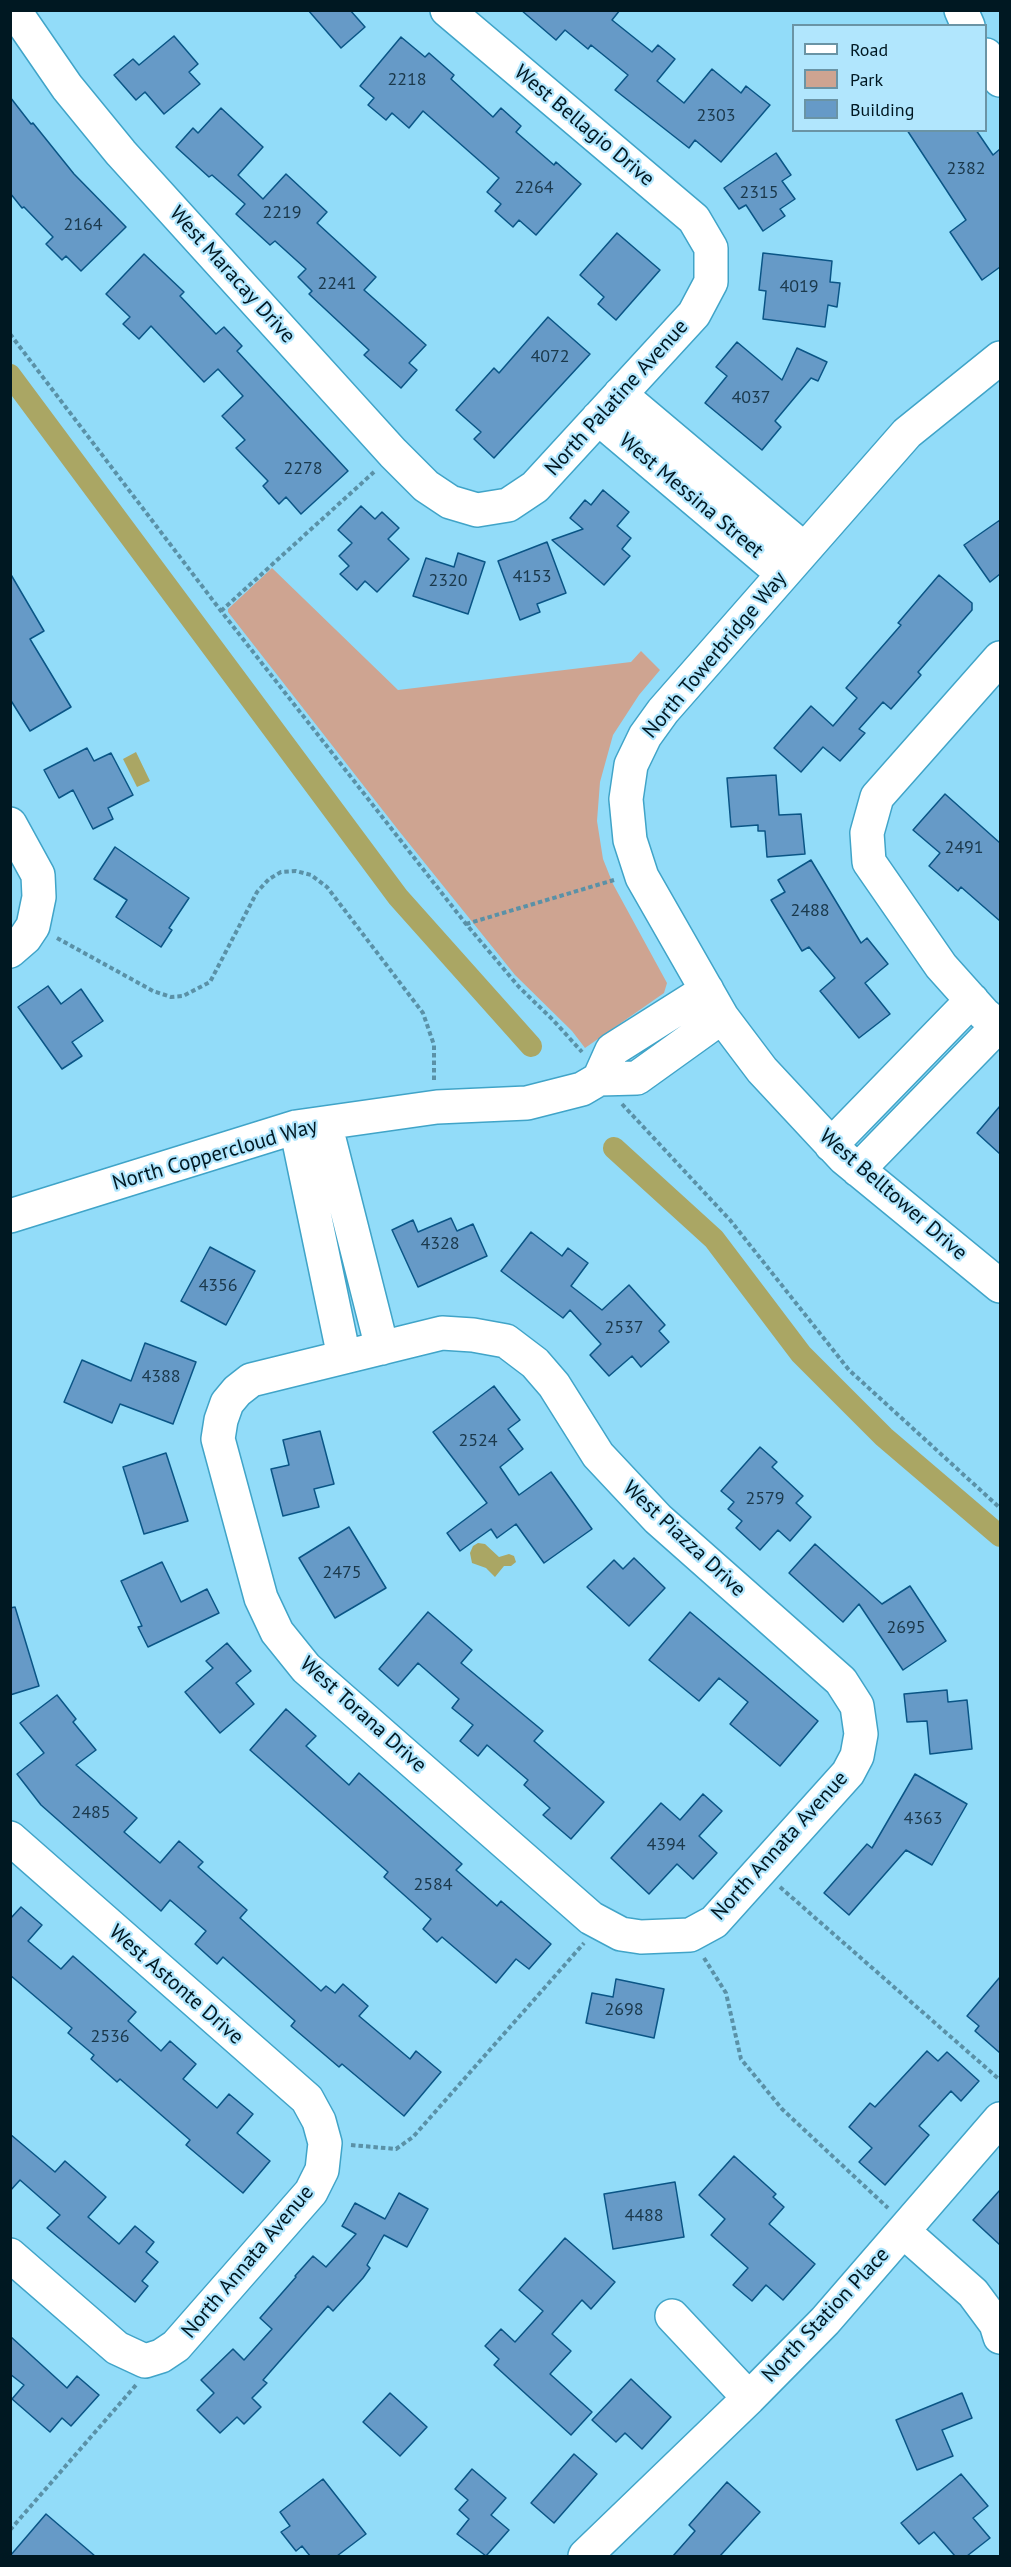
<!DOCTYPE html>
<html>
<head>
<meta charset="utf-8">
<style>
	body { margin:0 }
	#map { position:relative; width:1011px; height:2567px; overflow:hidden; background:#92dcf9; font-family:"PT Sans",sans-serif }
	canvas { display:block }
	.frame { position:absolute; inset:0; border:12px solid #001822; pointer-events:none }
	.legend { position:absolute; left:792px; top:24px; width:195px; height:108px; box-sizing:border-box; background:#b1e6fd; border:2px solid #6a94a5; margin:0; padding:8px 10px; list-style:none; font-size:18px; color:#001822 }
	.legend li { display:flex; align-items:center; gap:12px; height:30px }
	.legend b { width:30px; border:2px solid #6a94a5 }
</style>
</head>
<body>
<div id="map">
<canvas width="1011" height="2567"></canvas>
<div class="frame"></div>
<ul class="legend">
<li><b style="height:8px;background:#fff"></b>Road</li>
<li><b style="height:16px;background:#cea491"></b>Park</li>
<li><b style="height:16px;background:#669ac7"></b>Building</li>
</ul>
</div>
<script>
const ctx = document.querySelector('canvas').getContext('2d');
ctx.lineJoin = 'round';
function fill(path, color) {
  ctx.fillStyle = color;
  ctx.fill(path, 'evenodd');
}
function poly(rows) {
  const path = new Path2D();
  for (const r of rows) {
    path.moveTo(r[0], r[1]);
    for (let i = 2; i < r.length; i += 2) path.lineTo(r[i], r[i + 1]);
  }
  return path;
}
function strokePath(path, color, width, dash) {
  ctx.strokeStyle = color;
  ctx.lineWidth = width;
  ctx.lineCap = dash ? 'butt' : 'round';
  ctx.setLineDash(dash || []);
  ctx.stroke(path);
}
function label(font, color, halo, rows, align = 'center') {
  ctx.font = font + ' "PT Sans",sans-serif';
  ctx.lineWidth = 4.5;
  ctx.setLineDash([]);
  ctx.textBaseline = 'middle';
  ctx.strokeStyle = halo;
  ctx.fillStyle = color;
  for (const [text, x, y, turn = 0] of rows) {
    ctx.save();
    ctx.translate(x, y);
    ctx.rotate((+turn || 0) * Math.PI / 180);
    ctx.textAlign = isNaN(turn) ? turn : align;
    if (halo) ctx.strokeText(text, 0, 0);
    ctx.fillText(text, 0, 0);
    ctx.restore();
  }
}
fill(poly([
	[272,568,398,690,631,662,641,651,660,670,639,695,613,735,600,782,597,821,603,859,613,884,667,983,664,993,585,1048,572,1031,515,975,399,831,228,612,228,609]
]), '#cea491');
fill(poly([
	[136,752,150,781,137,787,123,759],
	[478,1543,485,1544,499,1557,509,1554,514,1556,516,1562,511,1566,504,1566,495,1577,486,1568,472,1563,470,1553,473,1546]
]), '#aaa664');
strokePath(poly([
	[10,375,398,897,531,1046],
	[614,1148,714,1239,801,1354,884,1437,1000,1536]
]), '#aaa664', 22);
const building = poly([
	[308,10,350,10,365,27,341,48,308,10],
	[521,10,620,10,612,20,652,52,658,45,675,59,657,81,684,103,712,69,741,93,746,86,770,105,721,162,695,140,689,148,615,90,628,75,591,45,588,49,565,30,556,40,521,10],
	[174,36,198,64,189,72,200,84,164,114,145,92,136,100,114,75,133,59,139,65,174,36],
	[401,37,425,57,429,53,454,75,451,79,493,117,501,108,521,126,516,132,554,165,556,162,581,184,536,235,519,220,513,227,495,211,501,204,487,192,499,178,423,111,409,128,392,113,386,120,368,105,374,98,360,86,401,37],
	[10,97,31,124,33,123,74,174,126,227,81,271,66,256,62,260,46,244,53,237,24,207,22,208,10,193,10,97],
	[221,108,263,147,238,175,263,199,286,174,327,212,317,223,376,277,364,290,426,345,409,363,417,370,401,388,364,355,369,350,309,294,312,291,298,277,306,269,275,241,270,245,236,214,245,204,212,175,209,177,176,147,193,128,198,133,221,108],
	[907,130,976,130,993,155,1000,149,1000,267,982,280,950,232,966,220,907,130],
	[776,153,791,175,782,181,795,199,780,209,785,216,763,231,746,205,739,209,724,188,776,153],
	[617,233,660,270,616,320,598,304,604,297,580,275,617,233],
	[763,253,832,261,830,282,840,283,837,307,828,305,825,327,763,319,766,291,759,290,763,253],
	[144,254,184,292,180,296,216,334,224,327,242,346,237,351,348,471,301,514,286,497,279,504,263,486,268,481,236,448,245,440,222,416,243,396,218,369,204,382,151,326,139,339,123,324,130,317,106,294,144,254],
	[548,317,590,354,494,458,474,439,481,432,456,410,494,368,499,373,548,317],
	[737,342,782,380,797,348,827,362,818,381,811,378,775,421,781,427,762,450,705,403,727,376,716,367,737,342],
	[603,490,629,512,617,526,631,538,622,549,630,556,604,585,552,540,583,529,570,518,585,500,591,505,603,490],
	[361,506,375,519,382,512,399,528,388,539,409,559,377,592,365,581,357,590,340,574,349,566,339,556,352,543,338,530,361,506],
	[1000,520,1000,574,990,582,964,545,1000,520],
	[547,542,566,593,537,604,540,612,520,620,498,561,547,542],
	[458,553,485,562,468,614,413,596,426,558,454,567,458,553],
	[10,573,44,631,30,639,71,707,30,731,10,699,10,573],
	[939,575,972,603,972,610,918,672,921,675,891,709,883,702,859,729,865,733,840,761,823,747,801,772,774,748,811,706,833,726,857,698,846,688,901,625,898,623,939,575],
	[87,748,94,761,111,753,133,795,108,808,113,819,93,829,73,790,59,798,44,770,87,748],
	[776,775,779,815,801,814,805,854,767,857,765,831,758,831,758,825,731,827,727,778,776,775],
	[945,794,1000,843,1000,921,961,887,958,891,929,866,940,853,913,830,945,794],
	[115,847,189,898,169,928,172,930,161,947,116,917,127,900,94,879,115,847],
	[811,860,861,943,867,938,888,964,865,983,890,1014,859,1038,820,991,835,978,809,947,802,951,771,900,785,892,778,880,811,860],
	[48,986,61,1004,81,989,103,1021,72,1042,82,1056,62,1069,18,1007,48,986],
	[1000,1106,1000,1154,977,1133,1000,1106],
	[451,1218,457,1231,473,1224,487,1256,418,1287,392,1230,413,1220,418,1232,451,1218],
	[531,1232,562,1256,568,1248,588,1263,571,1286,602,1310,629,1285,665,1325,659,1331,669,1342,641,1367,632,1356,609,1376,590,1355,601,1344,570,1310,563,1318,501,1271,531,1232],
	[210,1247,255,1271,226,1325,181,1301,210,1247],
	[145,1343,196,1362,173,1424,120,1404,112,1423,64,1402,82,1360,131,1381,145,1343],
	[494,1386,520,1420,508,1429,523,1449,500,1467,519,1495,551,1472,592,1529,544,1563,516,1524,497,1538,491,1529,460,1551,447,1533,487,1503,433,1432,494,1386],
	[320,1431,334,1484,314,1489,319,1507,283,1516,271,1469,289,1465,283,1440,320,1431],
	[760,1447,777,1462,772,1467,803,1496,796,1503,811,1517,790,1541,778,1530,760,1550,736,1528,742,1521,728,1509,734,1502,721,1491,760,1447],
	[166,1453,188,1521,144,1534,123,1467,166,1453],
	[349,1527,386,1588,335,1618,299,1558,349,1527],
	[815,1544,882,1604,910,1586,946,1641,903,1670,859,1604,843,1622,789,1573,815,1544],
	[634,1558,665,1588,629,1626,587,1587,614,1560,623,1569,634,1558],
	[162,1562,181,1602,207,1589,219,1613,148,1647,138,1627,142,1626,121,1581,162,1562],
	[15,1607,39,1686,10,1695,10,1608,15,1607],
	[428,1612,472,1650,461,1663,543,1731,534,1741,604,1802,571,1839,543,1815,550,1808,524,1785,528,1780,487,1745,478,1756,460,1741,473,1725,452,1708,459,1699,418,1663,398,1686,379,1669,428,1612],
	[690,1612,818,1721,780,1766,730,1724,748,1702,719,1678,699,1701,649,1660,690,1612],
	[227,1643,251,1671,236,1683,254,1704,220,1733,185,1692,213,1668,206,1661,227,1643],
	[947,1690,948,1702,967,1700,972,1749,930,1754,927,1721,907,1722,904,1694,947,1690],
	[57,1695,76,1719,73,1722,96,1750,76,1765,137,1818,124,1832,160,1863,179,1841,203,1862,198,1867,247,1910,240,1918,321,1991,326,1986,335,1993,343,1984,368,2006,359,2016,410,2059,416,2051,441,2072,404,2116,342,2064,339,2067,291,2026,295,2021,223,1957,217,1964,195,1944,206,1931,170,1900,161,1911,41,1805,17,1774,44,1753,20,1723,57,1695],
	[286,1709,316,1736,306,1746,349,1785,359,1773,462,1864,456,1870,497,1906,501,1901,551,1944,529,1969,516,1959,496,1983,442,1937,437,1942,423,1929,431,1919,384,1877,388,1872,250,1750,286,1709],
	[915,1774,967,1804,932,1865,906,1850,849,1915,824,1893,867,1844,872,1848,915,1774],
	[703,1794,722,1811,699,1836,717,1853,693,1879,677,1864,649,1894,611,1858,661,1803,680,1820,703,1794],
	[21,1907,42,1925,28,1941,61,1969,73,1956,136,2012,128,2021,161,2051,170,2041,196,2064,183,2079,217,2108,229,2094,253,2114,237,2133,270,2161,243,2193,186,2145,190,2140,120,2079,117,2082,91,2059,94,2055,68,2033,72,2028,10,1975,10,1919,21,1907],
	[1000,1977,1000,2053,975,2031,979,2026,967,2016,1000,1977],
	[616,1979,664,1989,654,2038,586,2023,592,1993,613,1997,616,1979],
	[927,2051,938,2061,947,2052,979,2081,961,2101,951,2091,919,2126,929,2135,885,2185,859,2162,872,2148,849,2127,870,2103,875,2107,927,2051],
	[10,2134,55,2172,65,2161,106,2197,88,2217,119,2244,135,2226,154,2242,146,2252,158,2262,142,2281,148,2286,135,2302,47,2228,60,2215,20,2180,10,2191,10,2134],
	[734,2156,776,2194,773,2197,784,2207,769,2224,815,2264,783,2300,766,2285,752,2301,733,2285,748,2268,711,2235,725,2219,699,2195,734,2156],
	[675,2182,684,2237,613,2249,604,2194,675,2182],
	[1000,2190,1000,2245,973,2220,1000,2190],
	[399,2193,428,2209,407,2247,384,2235,367,2265,370,2268,363,2278,333,2311,328,2306,263,2380,267,2383,252,2398,261,2407,244,2424,237,2417,220,2433,197,2410,214,2393,201,2380,233,2349,244,2360,272,2329,260,2318,296,2277,295,2276,313,2256,326,2267,356,2234,342,2226,355,2203,385,2219,399,2193],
	[565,2238,615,2282,591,2309,582,2300,552,2334,571,2351,550,2374,592,2412,571,2435,494,2365,499,2359,485,2346,501,2329,515,2342,543,2311,519,2290,565,2238],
	[10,2336,67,2388,77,2376,99,2395,71,2426,62,2418,50,2432,12,2399,24,2385,10,2374,10,2336],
	[631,2379,671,2417,642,2449,625,2433,616,2442,592,2420,631,2379],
	[390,2393,427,2427,400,2456,363,2422,390,2393],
	[962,2393,972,2418,942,2430,953,2456,917,2470,896,2420,962,2393],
	[574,2454,597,2474,554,2523,531,2503,574,2454],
	[472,2469,506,2498,491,2515,509,2530,486,2556,457,2534,469,2519,459,2510,468,2500,455,2489,472,2469],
	[961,2474,988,2506,973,2518,990,2538,967,2556,955,2556,934,2532,919,2544,901,2523,961,2474],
	[323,2479,366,2534,337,2556,310,2556,302,2546,296,2551,281,2532,290,2526,280,2512,323,2479],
	[727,2482,760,2512,720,2556,673,2556,695,2531,689,2525,727,2482],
	[46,2514,95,2556,10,2556,46,2514]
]);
fill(building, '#669ac7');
strokePath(building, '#0a5586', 1.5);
const minor = poly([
	[14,10,67,87,121,153,393,453,426,486,450,502,477,510,508,505,535,487,694,314,711,282,711,248,694,219,447,10],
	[961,10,968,26],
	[986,55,1000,80],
	[1000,358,907,433,663,711,645,736,631,765,626,799,630,840,642,877,722,1017,762,1070,844,1158,1000,1286],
	[620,394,804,549],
	[598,418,783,574],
	[1000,658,877,797,867,833,869,862,941,966,984,1014,1000,1027],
	[10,824,38,875,39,897,33,926,25,938,10,951],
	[599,1079,612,1050,707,990],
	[325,1123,382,1348],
	[296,1127,344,1357],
	[831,1145,972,1000],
	[858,1170,999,1025],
	[10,1216,296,1127,437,1107,527,1103,582,1089,599,1079,637,1078,722,1017],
	[442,1333,473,1335,506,1341,535,1363,554,1385,598,1455,658,1519,841,1681,857,1706,861,1734,857,1756,848,1773,714,1922,690,1935,641,1937,621,1934,591,1918,306,1668,277,1632,261,1598,218,1439,221,1420,227,1403,237,1391,251,1380,442,1333],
	[10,1838,307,2099,319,2121,325,2143,322,2170,311,2192,176,2346,161,2356,145,2361,117,2348,10,2255],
	[903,2231,973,2293,996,2324,1000,2337],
	[672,2316,749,2398],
	[585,2556,749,2398,825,2321,1000,2119]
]);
strokePath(minor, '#40a4c8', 36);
strokePath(poly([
	[10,334,221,611,466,924,519,987,553,1020,582,1052],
	[221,611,374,472],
	[466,924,614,880],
	[57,938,153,991,171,997,183,996,210,982,257,892,269,879,281,872,296,871,311,875,327,887,423,1013,434,1045,434,1081],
	[622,1104,730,1220,849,1370,1000,1508],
	[780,1887,1000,2080],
	[704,1958,726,1993,741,2059,782,2109,888,2208],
	[351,2145,396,2149,413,2137,584,1943],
	[10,2530,136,2385]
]), '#5a91a7', 4, [4.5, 3]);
strokePath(minor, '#fff', 33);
label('18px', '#1a384b', null, [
	["2218",407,80],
	["2303",716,116],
	["2382",966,169],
	["2264",534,188],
	["2315",759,193],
	["2219",282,213],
	["2164",83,225],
	["2241",337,284],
	["4019",799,287],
	["4072",550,357],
	["4037",751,398],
	["2278",303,469],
	["4153",532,577],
	["2320",448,581],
	["2491",964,848],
	["2488",810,911],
	["4328",440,1244],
	["4356",218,1286],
	["2537",624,1328],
	["4388",161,1377],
	["2524",478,1441],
	["2579",765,1499],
	["2475",342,1573],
	["2695",906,1628],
	["2485",91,1813],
	["4363",923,1819],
	["4394",666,1845],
	["2584",433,1885],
	["2698",624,2010],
	["2536",110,2037],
	["4488",644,2216]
]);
label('21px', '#001822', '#b1e6fd', [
	["West Bellagio Drive",584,126,40],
	["West Maracay Drive",232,275,48],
	["North Palatine Avenue",617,398,-48],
	["West Messina Street",691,496,40],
	["North Towerbridge Way",715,655,-50],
	["North Coppercloud Way",215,1155,-16],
	["West Belltower Drive",893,1195,41],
	["West Piazza Drive",684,1539,43],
	["West Torana Drive",363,1715,42],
	["North Annata Avenue",780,1846,-48],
	["West Astonte Drive",176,1985,41],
	["North Annata Avenue",248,2262,-50],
	["North Station Place",826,2315,-47]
]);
</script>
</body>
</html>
